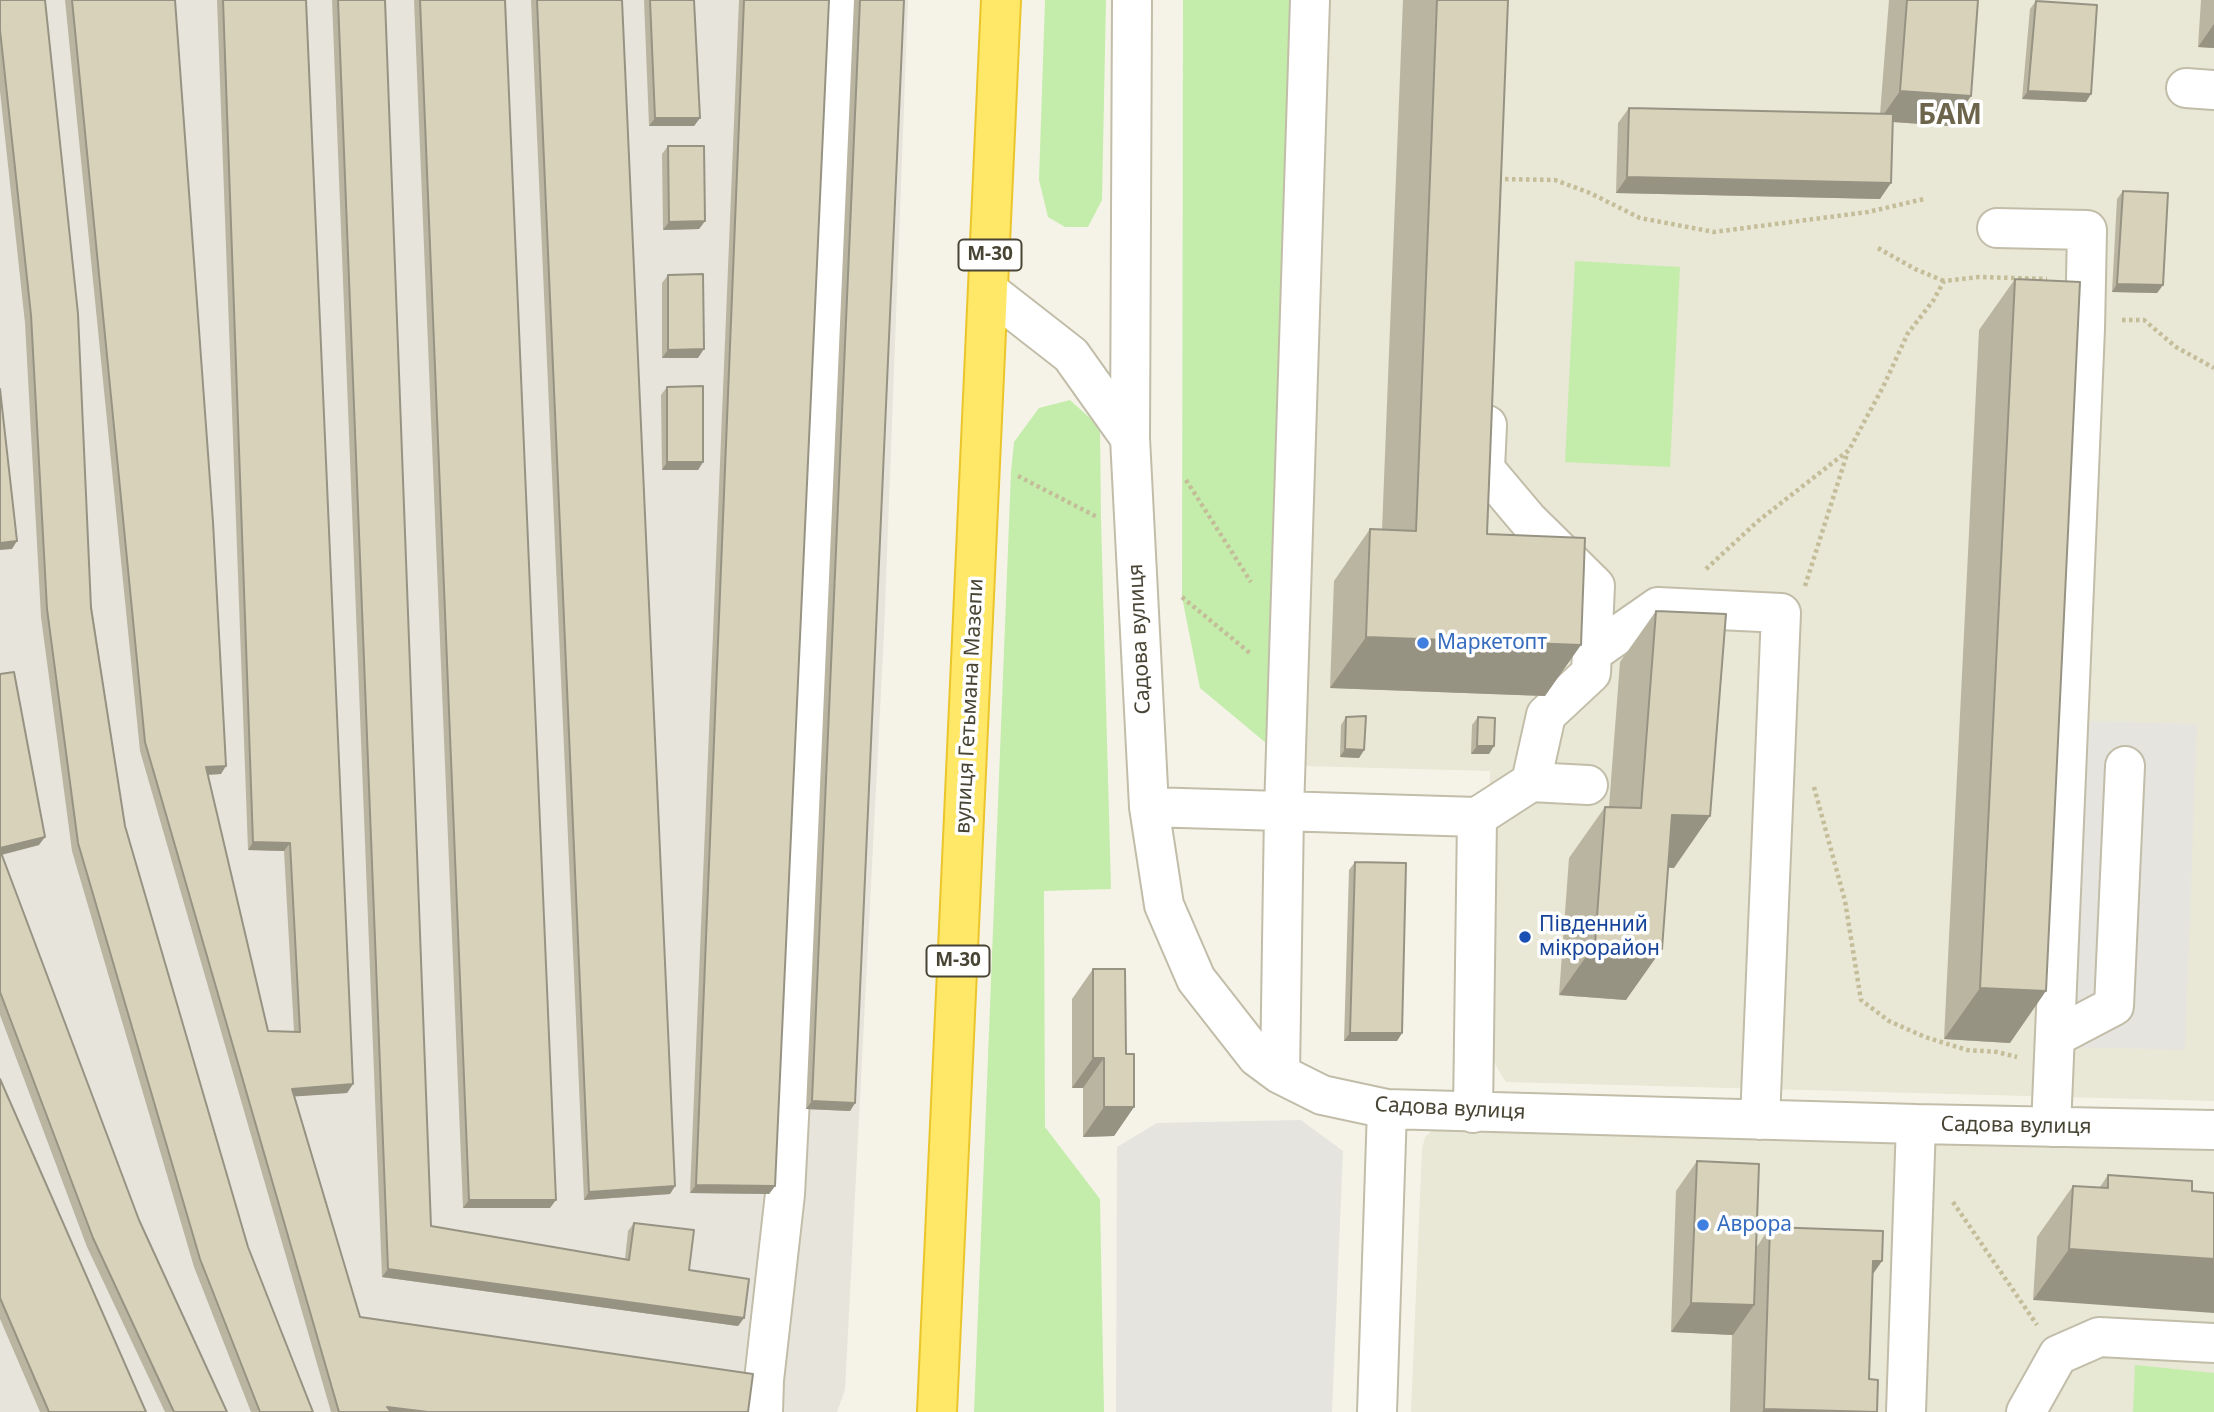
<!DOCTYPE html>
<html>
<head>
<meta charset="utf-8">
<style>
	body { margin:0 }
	canvas { display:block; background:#f5f3e7 }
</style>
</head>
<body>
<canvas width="2214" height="1412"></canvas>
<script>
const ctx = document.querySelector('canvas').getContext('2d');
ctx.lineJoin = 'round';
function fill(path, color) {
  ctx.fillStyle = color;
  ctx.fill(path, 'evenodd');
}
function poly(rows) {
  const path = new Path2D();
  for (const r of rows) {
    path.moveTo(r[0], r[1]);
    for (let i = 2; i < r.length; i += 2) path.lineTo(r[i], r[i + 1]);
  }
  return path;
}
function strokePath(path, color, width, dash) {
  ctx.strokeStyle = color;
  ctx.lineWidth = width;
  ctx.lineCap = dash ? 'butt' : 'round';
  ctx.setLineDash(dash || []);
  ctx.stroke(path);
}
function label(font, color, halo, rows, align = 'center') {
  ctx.font = font + ' "Noto Sans",sans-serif';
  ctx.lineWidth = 7;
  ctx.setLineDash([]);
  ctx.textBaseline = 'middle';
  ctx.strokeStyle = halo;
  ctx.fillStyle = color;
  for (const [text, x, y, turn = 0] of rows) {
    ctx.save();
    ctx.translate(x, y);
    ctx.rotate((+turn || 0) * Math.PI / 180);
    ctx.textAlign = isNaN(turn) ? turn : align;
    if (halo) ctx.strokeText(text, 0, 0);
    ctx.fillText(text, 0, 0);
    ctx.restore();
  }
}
fill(poly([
	[1324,0,2214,0,2214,1101,1506,1082,1496,1066,1485,1027,1490,771,1304,766],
	[1437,1126,2214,1144,2214,1412,1411,1412,1422,1149,1425,1137]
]), '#e9e7d5');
fill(poly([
	[0,0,908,0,884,633,845,1390,837,1412,0,1412]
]), '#e7e4dc');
fill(poly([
	[1045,0,1106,0,1102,200,1088,227,1065,227,1048,217,1039,180],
	[1183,0,1294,0,1266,743,1200,688,1182,597],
	[1575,261,1680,267,1670,467,1565,462],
	[1070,400,1100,427,1101,519,1111,889,1044,891,1045,1127,1100,1199,1104,1412,974,1412,1011,472,1014,442,1039,408],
	[2135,1365,2214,1373,2214,1412,2133,1412]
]), '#c4edac');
fill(poly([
	[2088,721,2197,724,2185,1050,2072,1047],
	[1301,1120,1343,1151,1332,1412,1116,1412,1117,1147,1157,1123]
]), '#e6e4df');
const minor = poly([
	[2186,88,2214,90],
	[1997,228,2087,230,2085,329,2051,1127],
	[989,291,1071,355,1130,438,1149,807,1164,905,1196,979,1257,1057,1280,1074,1322,1095,1387,1109,1916,1124,2214,1130],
	[1130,438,1132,0],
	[1592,653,1658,607,1781,613,1760,1120],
	[1531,782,1588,785],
	[1149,807,1477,817,1473,1113],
	[1477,817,1531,782,1546,715,1591,673,1595,586,1528,520,1485,469,1487,425],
	[2055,1037,2114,1006,2125,766],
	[1280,1074,1284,811,1310,0],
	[763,1412,764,1380,785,1194,811,697,830,166,838,0],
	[1377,1412,1387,1109],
	[1906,1412,1916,1124],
	[2026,1412,2058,1355,2099,1337,2214,1343]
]);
const highway = poly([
	[937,1412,1001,0]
]);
strokePath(minor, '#c1bda9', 42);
strokePath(highway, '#ebc62b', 42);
strokePath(poly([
	[1498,179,1555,180,1590,193,1640,218,1714,232,1868,212,1924,199],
	[1878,248,1915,269,1944,281],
	[2122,320,2144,320,2176,347,2214,368],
	[1018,476,1097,517],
	[1186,480,1251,582],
	[1706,569,1758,521,1849,450,1883,387,1908,333,1933,301,1944,281,1979,277,2047,279],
	[1805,586,1848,451],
	[1182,597,1251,654],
	[1814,787,1845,901,1861,1000,1889,1021,1925,1037,1967,1050,1997,1052,2017,1057],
	[1953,1202,2037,1325]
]), '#c4bd99', 4.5, [3.5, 3.5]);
strokePath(minor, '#fff', 38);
strokePath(highway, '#ffe768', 38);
fill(poly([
	[0,0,125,826,248,1247,313,1412,251,1412,194,1267,72,851,41,617,25,323,0,91],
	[65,0,175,0,221,774,208,775,268,1031,294,1032,284,851,248,850,217,0,306,0,353,1084,347,1093,295,1096,360,1317,748,1412,331,1412,140,751],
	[332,0,385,0,431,1226,625,1259,628,1231,634,1223,744,1318,738,1326,382,1277],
	[414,0,505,0,550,1208,463,1208],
	[531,0,622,0,675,1186,670,1194,584,1200],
	[644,0,694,0,700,118,694,126,649,126],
	[739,0,829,0,775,1186,769,1194,690,1193],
	[854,0,904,0,855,1103,850,1111,806,1109],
	[1403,0,1508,0,1487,534,1545,696,1330,688,1334,581,1370,529,1382,530],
	[1889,0,1978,0,1971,96,1950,126,1893,122,1880,199,1616,193,1618,123,1629,108,1880,114],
	[2201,0,2214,0,2214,48,2198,47],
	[2036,1,2086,102,2022,99,2030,9],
	[668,146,705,221,699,229,663,230,662,154],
	[2123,191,2163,285,2157,293,2112,292,2117,199],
	[668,275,698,358,662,358,662,283],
	[2015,279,2010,1043,1944,1039,1979,330],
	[667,387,703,462,698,470,662,470,661,395],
	[1656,611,1674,868,1668,867,1626,1000,1559,995,1569,858,1605,807,1609,807,1620,662],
	[0,674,39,845,2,855,139,1220,227,1412,165,1412,87,1247,0,1015],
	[1346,717,1364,750,1359,758,1340,757,1341,725],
	[1478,717,1489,754,1471,754,1472,725],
	[1355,862,1402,1033,1397,1041,1344,1041,1349,870],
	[1093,969,1126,1054,1134,1107,1114,1136,1083,1137,1083,1088,1072,1088,1072,999],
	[0,1079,146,1412,40,1412,0,1319],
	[1697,1161,1756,1248,1770,1227,1882,1261,1873,1274,1869,1379,1877,1412,1730,1412,1732,1335,1671,1332,1676,1191],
	[2108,1175,2192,1191,2033,1300,2037,1237,2073,1186,2100,1187]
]), '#bab5a1');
fill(poly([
	[2214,24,2214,48,2198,47],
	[1900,91,1971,96,1950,126,1879,121],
	[2028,91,2091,94,2086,102,2022,99],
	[655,118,700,118,694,126,649,126],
	[1627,177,1891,183,1880,199,1616,193],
	[705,221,699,229,663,230,669,222],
	[2117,284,2163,285,2157,293,2112,292],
	[704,349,698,358,662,358,668,350],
	[667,462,703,462,698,470,662,470],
	[17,541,12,549,0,550,0,543],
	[1366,637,1581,645,1545,696,1330,688],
	[1477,746,1494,746,1489,754,1471,754],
	[1345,749,1364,750,1359,758,1340,757],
	[226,766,221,774,201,775,206,767],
	[1672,815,1710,816,1674,868,1636,866],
	[45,837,39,845,0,855,0,848],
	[253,842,290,843,284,851,248,850],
	[1595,944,1662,949,1626,1000,1559,995],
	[1980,988,2046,991,2010,1043,1944,1039],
	[1350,1033,1402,1033,1397,1041,1344,1041],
	[1093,1058,1104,1058,1083,1088,1072,1088],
	[353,1084,347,1093,287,1097,292,1089],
	[812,1101,855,1103,850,1111,806,1109],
	[1104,1107,1134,1107,1114,1136,1083,1137],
	[696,1185,775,1186,769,1194,690,1193],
	[675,1186,670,1194,584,1200,589,1192],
	[469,1200,556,1200,550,1208,463,1208],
	[2069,1249,2214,1259,2214,1313,2033,1300],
	[1873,1261,1882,1261,1846,1312],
	[388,1269,744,1318,738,1326,382,1277],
	[1691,1303,1754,1305,1733,1335,1671,1332],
	[387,1407,428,1412,384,1412],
	[1764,1409,1851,1412,1762,1412]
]), '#979383');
const building = poly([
	[0,0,45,0,78,314,91,608,125,826,248,1247,313,1412,260,1412,200,1259,78,843,47,609,31,315,0,30,0,0],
	[72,0,175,0,213,522,226,766,206,767,268,1031,300,1032,290,843,253,842,223,0,306,0,353,1084,292,1089,360,1317,753,1374,748,1412,428,1412,387,1407,391,1412,339,1412,145,742,72,0],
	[338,0,385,0,431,1226,629,1260,634,1223,694,1230,689,1270,749,1279,744,1318,388,1269,338,0],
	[420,0,505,0,556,1200,469,1200,420,0],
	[537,0,622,0,675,1186,589,1192,537,0],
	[650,0,694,0,700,118,655,118,650,0],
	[744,0,829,0,775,1186,696,1185,744,0],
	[860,0,904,0,855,1103,812,1101,860,0],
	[1437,0,1508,0,1487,534,1585,538,1581,645,1366,637,1370,529,1416,531,1437,0],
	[1907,0,1978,0,1971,96,1900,91,1907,0],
	[2036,1,2097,5,2091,94,2028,91,2036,1],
	[1629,108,1893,114,1891,183,1627,177,1629,108],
	[668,146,704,146,705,221,669,222,668,146],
	[2123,191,2168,193,2163,285,2117,284,2123,191],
	[703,274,704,349,668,350,668,275,703,274],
	[2015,279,2080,282,2046,991,1980,988,2015,279],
	[703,386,703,462,667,462,667,387,703,386],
	[0,389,17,541,0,543,0,389],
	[1656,611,1726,614,1710,816,1672,815,1662,949,1595,944,1605,807,1641,808,1656,611],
	[14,672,45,837,0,848,0,674,14,672],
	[1366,716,1364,750,1345,749,1346,717,1366,716],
	[1478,717,1495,718,1494,746,1477,746,1478,717],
	[0,850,139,1220,227,1412,174,1412,93,1238,0,992,0,850],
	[1355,862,1406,863,1402,1033,1350,1033,1355,862],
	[1093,969,1125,969,1126,1054,1134,1054,1134,1107,1104,1107,1104,1058,1093,1058,1093,969],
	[0,1079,146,1412,49,1412,0,1298,0,1079],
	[1697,1161,1759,1164,1754,1305,1691,1303,1697,1161],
	[2108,1175,2192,1181,2192,1191,2214,1193,2214,1259,2069,1249,2073,1186,2108,1188,2108,1175],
	[1770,1227,1883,1231,1882,1261,1873,1261,1869,1379,1878,1380,1877,1412,1764,1409,1770,1227]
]);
fill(building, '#d8d2bb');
strokePath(building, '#979383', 2);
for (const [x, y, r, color] of [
	[1423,643,7,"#3f7fe0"],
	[1525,937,7,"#1a4fb4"],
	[1703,1225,7,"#3f7fe0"]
]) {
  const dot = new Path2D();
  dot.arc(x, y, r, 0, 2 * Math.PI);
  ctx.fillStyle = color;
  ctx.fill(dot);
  strokePath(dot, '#fff', 2.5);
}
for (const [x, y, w] of [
	[990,255,63],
	[958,961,63]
]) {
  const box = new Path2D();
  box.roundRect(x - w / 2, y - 15.5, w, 31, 5);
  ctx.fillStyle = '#fff';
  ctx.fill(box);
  strokePath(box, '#494535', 2);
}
label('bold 19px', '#494535', null, [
	["М-30",990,255],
	["М-30",958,961]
]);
label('21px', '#494535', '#fff', [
	["Садова вулиця",1140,639,-93],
	["вулиця Гетьмана Мазепи",970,706,-87],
	["Садова вулиця",1450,1109,3],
	["Садова вулиця",2016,1126,1]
]);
label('21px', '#366cbe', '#fff', [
	["Маркетопт",1437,643],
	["Аврора",1717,1225]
], 'left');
label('21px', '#164399', '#fff', [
	["Південний",1539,925],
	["мікрорайон",1539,949]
], 'left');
label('bold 28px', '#6d654b', '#fff', [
	["БАМ",1950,116]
]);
</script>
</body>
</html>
